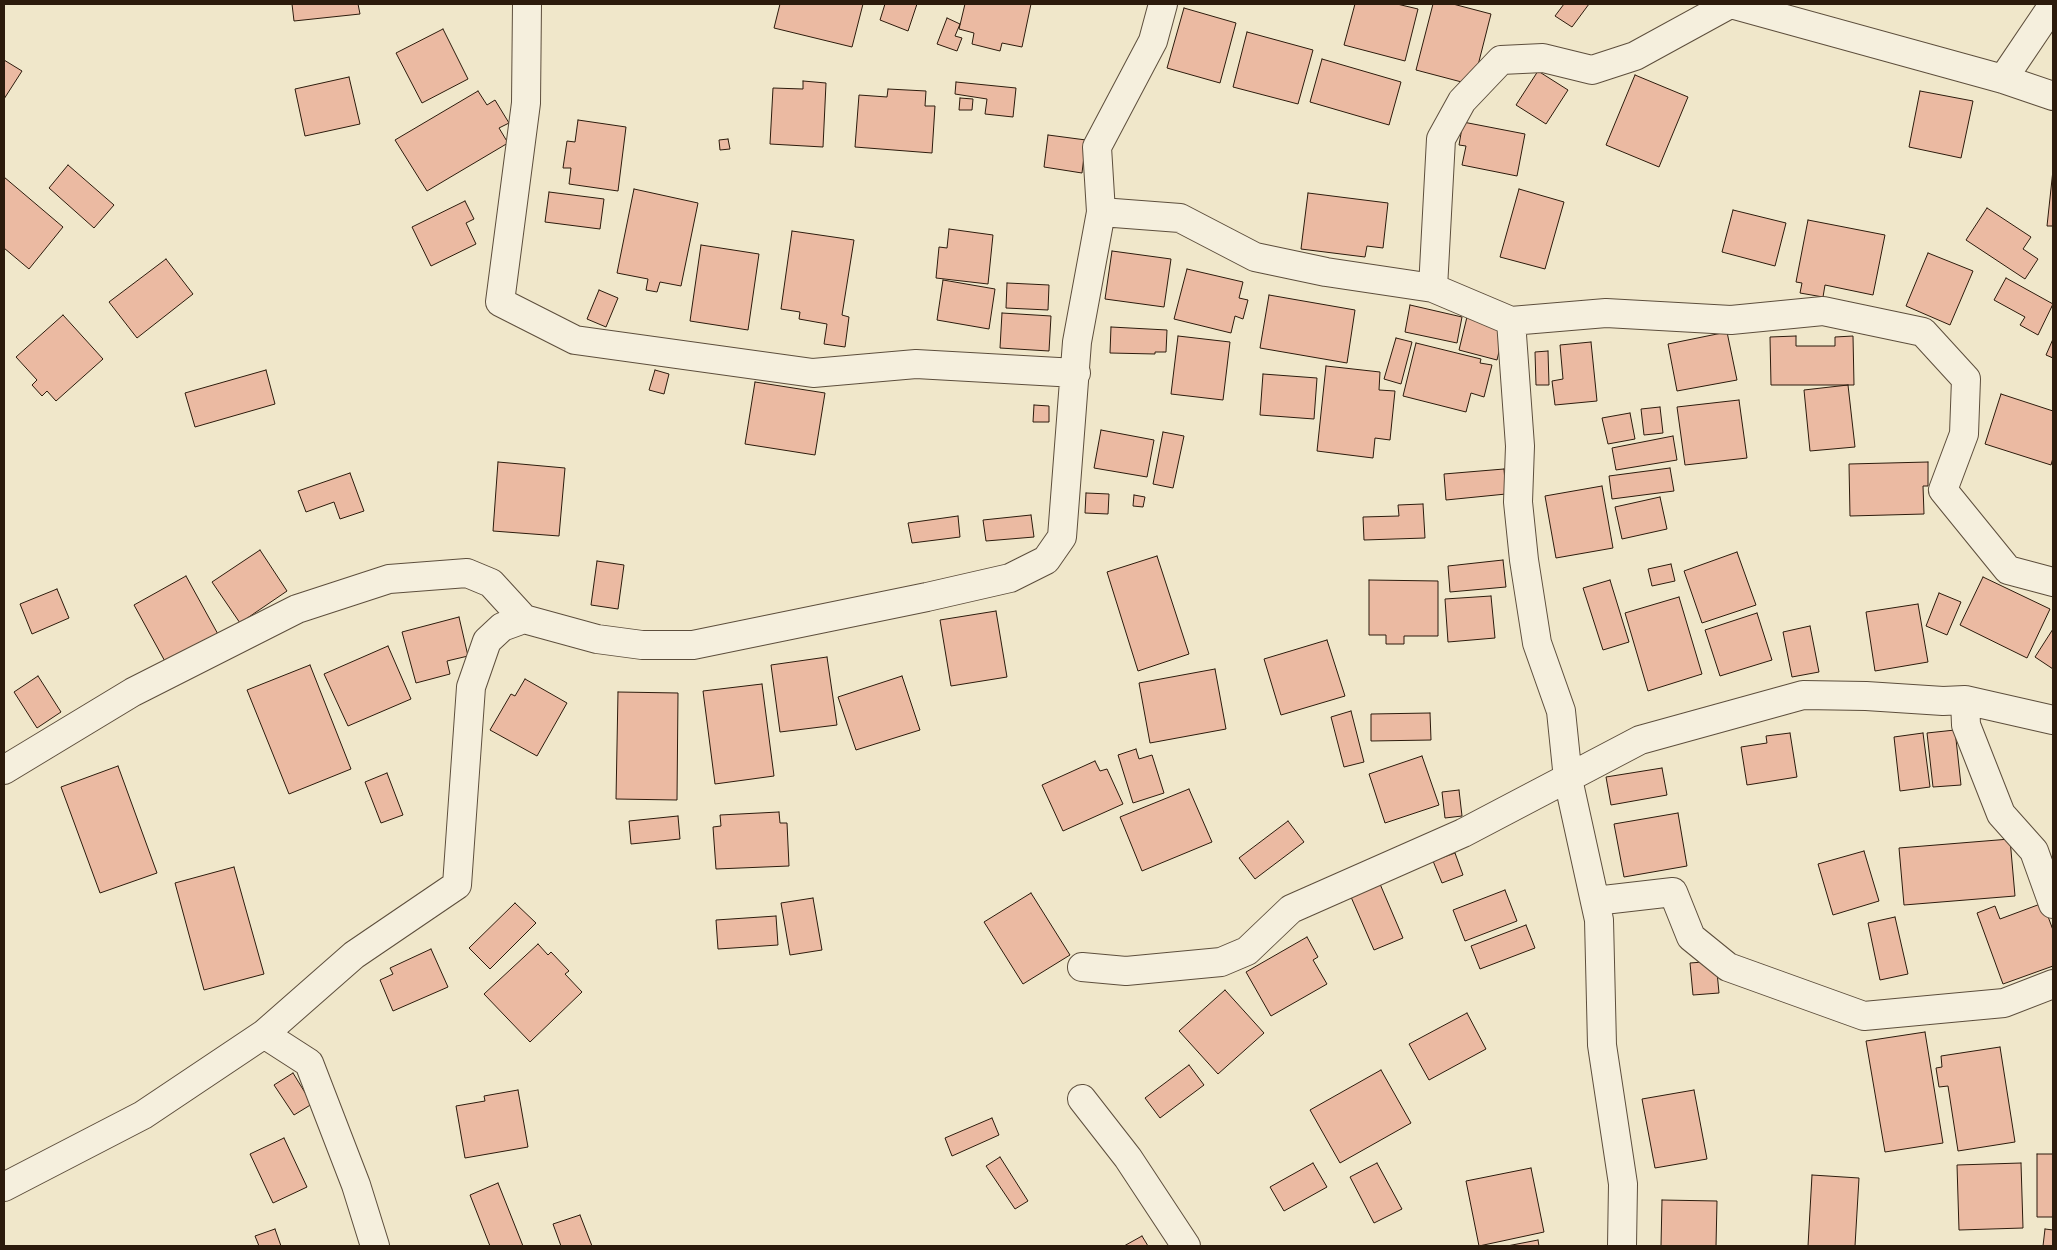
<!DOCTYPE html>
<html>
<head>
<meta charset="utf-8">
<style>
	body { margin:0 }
	#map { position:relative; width:2057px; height:1250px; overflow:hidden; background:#f0e7ca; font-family:Alegreya,serif }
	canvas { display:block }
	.frame { position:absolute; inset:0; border:5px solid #2c1b0c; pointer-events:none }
</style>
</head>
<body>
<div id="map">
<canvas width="2057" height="1250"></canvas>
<div class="frame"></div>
</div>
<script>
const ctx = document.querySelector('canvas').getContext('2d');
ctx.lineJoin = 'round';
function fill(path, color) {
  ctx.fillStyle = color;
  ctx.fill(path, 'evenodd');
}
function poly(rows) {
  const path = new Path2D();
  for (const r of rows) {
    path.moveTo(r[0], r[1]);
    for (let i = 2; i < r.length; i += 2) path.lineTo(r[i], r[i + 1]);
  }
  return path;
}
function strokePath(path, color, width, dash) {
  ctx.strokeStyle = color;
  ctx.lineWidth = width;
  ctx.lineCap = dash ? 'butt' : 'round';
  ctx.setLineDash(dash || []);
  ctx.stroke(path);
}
const building = poly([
	[292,4,358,4,360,14,294,21,292,4],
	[780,4,863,4,852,47,774,28,780,4],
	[885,4,917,4,908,31,880,20,885,4],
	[965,4,1031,4,1022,47,1002,43,1000,51,972,44,974,33,959,29,965,4],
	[1355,4,1397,4,1418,9,1405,61,1344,45,1355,4],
	[1433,4,1453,4,1491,14,1473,85,1416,70,1433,4],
	[1564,4,1589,4,1572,27,1555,16,1564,4],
	[1184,8,1236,23,1220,83,1167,68,1184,8],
	[947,18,960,24,955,36,962,38,957,51,937,44,947,18],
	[443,29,468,79,422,103,396,53,443,29],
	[1247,32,1313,50,1298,104,1233,87,1247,32],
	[1322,59,1401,82,1389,125,1310,102,1322,59],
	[4,60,22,71,4,99,4,60],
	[1538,71,1568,90,1546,124,1516,105,1538,71],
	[1635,75,1688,97,1659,167,1606,145,1635,75],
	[349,77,360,124,305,136,295,89,349,77],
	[803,81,826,83,823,147,770,144,773,88,803,89,803,81],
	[956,82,1016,88,1013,117,985,114,987,99,955,94,956,82],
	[888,89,926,91,925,106,935,106,932,153,855,147,859,95,887,97,888,89],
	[478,91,487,105,495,100,509,123,499,128,508,143,427,191,395,140,478,91],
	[1920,91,1973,101,1961,158,1909,147,1920,91],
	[960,98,973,99,972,110,959,110,960,98],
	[578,120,626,127,618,191,569,184,571,168,563,168,567,141,575,142,578,120],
	[1463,122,1525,134,1517,176,1462,165,1466,146,1459,145,1463,122],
	[1048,135,1086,140,1082,173,1044,167,1048,135],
	[728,139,730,149,720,150,719,140,728,139],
	[68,165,114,205,94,228,49,188,68,165],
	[2053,170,2053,226,2047,226,2053,170],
	[4,177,63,227,29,269,4,248,4,177],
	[634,189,698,203,681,286,660,282,657,292,646,290,648,279,617,273,634,189],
	[1519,189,1564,202,1545,269,1500,257,1519,189],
	[549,192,604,199,600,229,545,222,549,192],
	[1308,193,1388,203,1383,248,1367,246,1365,257,1301,249,1308,193],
	[465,201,474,219,466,223,476,244,431,266,412,227,465,201],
	[1987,208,2031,237,2023,249,2038,259,2025,279,1966,240,1987,208],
	[1733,210,1786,223,1775,266,1722,252,1733,210],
	[1808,220,1885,235,1873,295,1825,285,1823,297,1800,293,1802,283,1796,282,1808,220],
	[949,229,993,235,988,284,936,278,939,247,947,248,949,229],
	[792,231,854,240,842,315,849,317,845,347,824,344,827,324,799,319,800,312,781,309,792,231],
	[701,245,759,254,748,330,690,321,701,245],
	[1112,251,1171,259,1164,307,1105,299,1112,251],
	[1928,253,1973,271,1950,325,1906,306,1928,253],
	[166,259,193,294,137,338,109,302,166,259],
	[1187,269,1243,282,1239,298,1248,300,1243,319,1235,316,1231,333,1174,319,1187,269],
	[2006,278,2053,304,2038,335,2020,325,2025,317,1994,300,2006,278],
	[943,280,995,289,989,329,937,320,943,280],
	[1007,283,1049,285,1048,310,1006,308,1007,283],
	[599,290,618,298,606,327,587,319,599,290],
	[1269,295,1355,310,1347,363,1260,348,1269,295],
	[1410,305,1462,317,1457,343,1405,332,1410,305],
	[1002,313,1051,316,1049,351,1000,348,1002,313],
	[63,315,103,359,56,401,47,391,42,396,32,385,37,380,16,357,63,315],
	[1467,317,1505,327,1497,360,1459,350,1467,317],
	[1111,327,1167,330,1166,352,1155,352,1155,354,1110,353,1111,327],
	[1727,332,1737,380,1677,391,1668,344,1727,332],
	[1178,336,1230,342,1223,400,1171,394,1178,336],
	[1796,336,1796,346,1835,346,1835,337,1853,336,1854,385,1771,385,1770,337,1796,336],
	[1396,338,1412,342,1401,384,1384,379,1396,338],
	[2053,339,2053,358,2046,355,2053,339],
	[1591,342,1597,401,1555,405,1552,381,1563,379,1560,345,1591,342],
	[1416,343,1481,359,1480,363,1492,365,1484,397,1471,393,1466,412,1403,396,1416,343],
	[1548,351,1549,385,1536,385,1535,352,1548,351],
	[1326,366,1380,372,1379,390,1395,391,1390,440,1375,438,1373,458,1317,451,1326,366],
	[266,370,275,404,195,427,185,393,266,370],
	[655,370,669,374,664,394,649,390,655,370],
	[1263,374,1317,378,1314,419,1260,415,1263,374],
	[755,382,825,393,815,455,745,444,755,382],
	[1848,385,1855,447,1810,451,1804,390,1848,385],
	[2001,394,2053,411,2053,458,2051,465,1985,444,2001,394],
	[1739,400,1747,458,1685,465,1677,407,1739,400],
	[1034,405,1049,406,1049,422,1033,422,1034,405],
	[1660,407,1663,433,1644,435,1641,409,1660,407],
	[1630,413,1635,439,1608,444,1602,418,1630,413],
	[1101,430,1154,440,1147,477,1094,468,1101,430],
	[1163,432,1184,436,1173,488,1153,484,1163,432],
	[1673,436,1677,460,1616,470,1612,448,1673,436],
	[498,462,565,468,559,536,493,531,498,462],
	[1928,462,1928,486,1923,486,1924,514,1850,516,1849,464,1928,462],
	[1670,468,1674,491,1612,499,1609,476,1670,468],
	[1504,469,1506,494,1446,500,1444,474,1504,469],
	[350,473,364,511,340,519,334,502,306,512,298,491,350,473],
	[1602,486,1613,548,1556,558,1545,496,1602,486],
	[1086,493,1109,494,1108,514,1085,513,1086,493],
	[1134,495,1145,497,1143,507,1133,506,1134,495],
	[1660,497,1667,529,1622,539,1615,507,1660,497],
	[1423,504,1425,538,1364,540,1363,517,1399,516,1398,505,1423,504],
	[1031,515,1034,537,986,541,983,520,1031,515],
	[958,516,960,537,912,543,908,523,958,516],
	[260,550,287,591,240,623,212,582,260,550],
	[1737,552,1756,605,1702,623,1684,571,1737,552],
	[1157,556,1189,654,1138,671,1107,572,1157,556],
	[1503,560,1506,587,1450,592,1448,566,1503,560],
	[597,561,624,565,618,609,591,605,597,561],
	[1671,564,1675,581,1652,586,1648,569,1671,564],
	[186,576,219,636,167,665,134,605,186,576],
	[1983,577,2050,609,2027,658,1960,625,1983,577],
	[1369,580,1438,581,1438,636,1404,636,1404,644,1386,644,1386,635,1369,635,1369,580],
	[1610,580,1629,642,1603,650,1583,588,1610,580],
	[57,589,69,618,32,634,20,604,57,589],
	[1939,593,1961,602,1947,635,1926,626,1939,593],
	[1491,596,1495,638,1448,642,1445,599,1491,596],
	[1679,597,1702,674,1648,691,1625,613,1679,597],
	[1918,604,1928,662,1875,671,1866,612,1918,604],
	[996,611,1007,677,951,686,940,620,996,611],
	[1757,613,1772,660,1720,676,1705,630,1757,613],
	[459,617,468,656,447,661,450,674,416,683,402,632,459,617],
	[1810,626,1819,672,1792,677,1783,632,1810,626],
	[2053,629,2053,669,2035,657,2053,629],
	[1327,640,1345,696,1281,715,1264,659,1327,640],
	[388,646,411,699,348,726,324,674,388,646],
	[827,657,837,725,780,732,771,665,827,657],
	[310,665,351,769,289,794,247,690,310,665],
	[1215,669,1226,729,1150,743,1139,683,1215,669],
	[38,676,61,712,37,728,14,692,38,676],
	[902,676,920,730,856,750,838,697,902,676],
	[525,679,567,703,537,756,490,730,511,694,515,696,525,679],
	[762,684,774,776,715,784,703,691,762,684],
	[618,692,678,693,677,800,616,799,618,692],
	[1351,711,1364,762,1344,767,1331,717,1351,711],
	[1430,713,1431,740,1371,741,1371,714,1430,713],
	[1955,730,1961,785,1933,787,1927,733,1955,730],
	[1790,733,1797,777,1747,785,1741,747,1767,743,1766,736,1790,733],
	[1923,733,1930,787,1900,791,1894,737,1923,733],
	[1136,749,1139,759,1152,755,1164,793,1133,803,1118,755,1136,749],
	[1422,756,1439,805,1385,823,1369,774,1422,756],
	[1095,761,1100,771,1107,769,1123,804,1063,831,1042,785,1095,761],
	[118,766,157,873,100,893,61,787,118,766],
	[1662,768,1667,795,1611,805,1606,777,1662,768],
	[387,773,403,815,381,823,365,782,387,773],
	[1189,789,1212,842,1142,871,1120,817,1189,789],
	[1459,790,1462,816,1445,818,1442,792,1459,790],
	[779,812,780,823,787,823,789,866,716,869,713,827,721,826,720,815,779,812],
	[1678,813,1687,866,1624,877,1614,824,1678,813],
	[678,816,680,839,631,844,629,821,678,816],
	[1288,821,1304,842,1255,879,1239,858,1288,821],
	[2010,839,2015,896,1904,905,1899,848,2010,839],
	[1864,851,1879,901,1833,915,1818,864,1864,851],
	[1455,853,1463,875,1442,883,1433,861,1455,853],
	[234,867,264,974,204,990,175,883,234,867],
	[1380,884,1403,938,1374,950,1351,897,1380,884],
	[1505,890,1517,921,1465,941,1453,910,1505,890],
	[1031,893,1070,955,1023,984,984,922,1031,893],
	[813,898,822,950,790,955,781,903,813,898],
	[515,903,536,923,490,969,469,948,515,903],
	[2043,903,2053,930,2053,968,2053,966,2003,984,1977,913,1995,906,2000,919,2043,903],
	[776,916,778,945,718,949,716,920,776,916],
	[1895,917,1908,974,1880,980,1868,923,1895,917],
	[1526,925,1535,948,1480,969,1471,946,1526,925],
	[1307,937,1318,957,1313,960,1327,984,1271,1016,1246,972,1307,937],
	[538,944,548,955,551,952,569,971,565,974,582,992,530,1042,484,994,538,944],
	[431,949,448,987,393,1011,380,980,393,974,390,968,431,949],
	[1716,961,1719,993,1693,995,1690,963,1716,961],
	[1225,990,1264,1033,1218,1074,1179,1031,1225,990],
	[1467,1013,1486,1049,1429,1080,1409,1044,1467,1013],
	[1925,1032,1943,1143,1885,1152,1866,1041,1925,1032],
	[2000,1047,2015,1142,1958,1151,1948,1086,1939,1087,1936,1068,1942,1067,1941,1056,2000,1047],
	[1189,1065,1204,1085,1160,1118,1145,1098,1189,1065],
	[1381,1070,1411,1123,1340,1163,1310,1110,1381,1070],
	[293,1073,312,1104,294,1115,274,1085,293,1073],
	[518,1090,528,1147,465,1158,456,1106,485,1101,484,1096,518,1090],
	[1694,1090,1707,1159,1655,1168,1642,1099,1694,1090],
	[992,1118,999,1135,952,1156,945,1138,992,1118],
	[284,1138,307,1187,273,1203,250,1154,284,1138],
	[2037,1154,2053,1154,2053,1217,2037,1217,2037,1154],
	[1000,1157,1028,1201,1015,1209,986,1166,1000,1157],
	[1313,1163,1327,1187,1284,1211,1270,1187,1313,1163],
	[1377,1163,1402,1209,1374,1223,1350,1177,1377,1163],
	[2021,1163,2023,1228,1959,1230,1957,1165,2021,1163],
	[1531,1168,1544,1232,1479,1246,1466,1181,1531,1168],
	[1812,1175,1859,1178,1855,1246,1808,1246,1812,1175],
	[498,1183,523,1246,490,1246,470,1195,498,1183],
	[1662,1200,1717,1201,1716,1246,1661,1246,1662,1200],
	[580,1215,592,1246,561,1246,553,1224,580,1215],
	[275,1229,281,1246,259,1246,255,1236,275,1229],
	[2045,1229,2053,1230,2053,1246,2043,1246,2045,1229],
	[1142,1236,1148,1246,1124,1246,1142,1236],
	[1538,1240,1539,1246,1507,1246,1538,1240]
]);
fill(building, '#ebbaa2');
strokePath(building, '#2c1b0c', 1);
const street = poly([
	[527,4,526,103,500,302,575,340,813,373,916,364,1076,373],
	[1731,4,2003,79,2053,96],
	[2003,79,2053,5],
	[1101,212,1180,218,1255,257,1326,272,1433,288,1511,321,1520,446,1518,502,1524,560,1537,643,1561,711,1568,779,1599,920,1602,1045,1623,1184,1622,1246],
	[1433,288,1441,139,1462,101,1501,60,1543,58,1592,70,1635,56,1730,4],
	[1511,321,1606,313,1731,320,1823,311,1923,332,1966,379,1964,434,1943,490,2008,570,2053,582],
	[1965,700,2053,720],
	[4,770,133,692,297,609,389,579,467,573,491,583,524,619],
	[1595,901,1673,892,1691,937,1728,967,1864,1016,2004,1003,2053,984],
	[1082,967,1126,971,1221,962,1247,951,1291,909,1463,833,1640,740,1803,695,1866,696,1943,701,1965,700,1966,725,2001,814,2034,851,2053,904],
	[264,1034,309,1063,356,1185,375,1246],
	[1082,1099,1128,1158,1186,1246],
	[4,1187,143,1115,264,1034,354,955,457,885,471,687,487,641,502,627,524,619,597,639,642,645,693,645,927,597,1010,578,1046,560,1062,537,1077,342,1101,212,1097,147,1153,41,1163,4]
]);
strokePath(street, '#5d4e3c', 30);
strokePath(street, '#f5efdd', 28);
</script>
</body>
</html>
